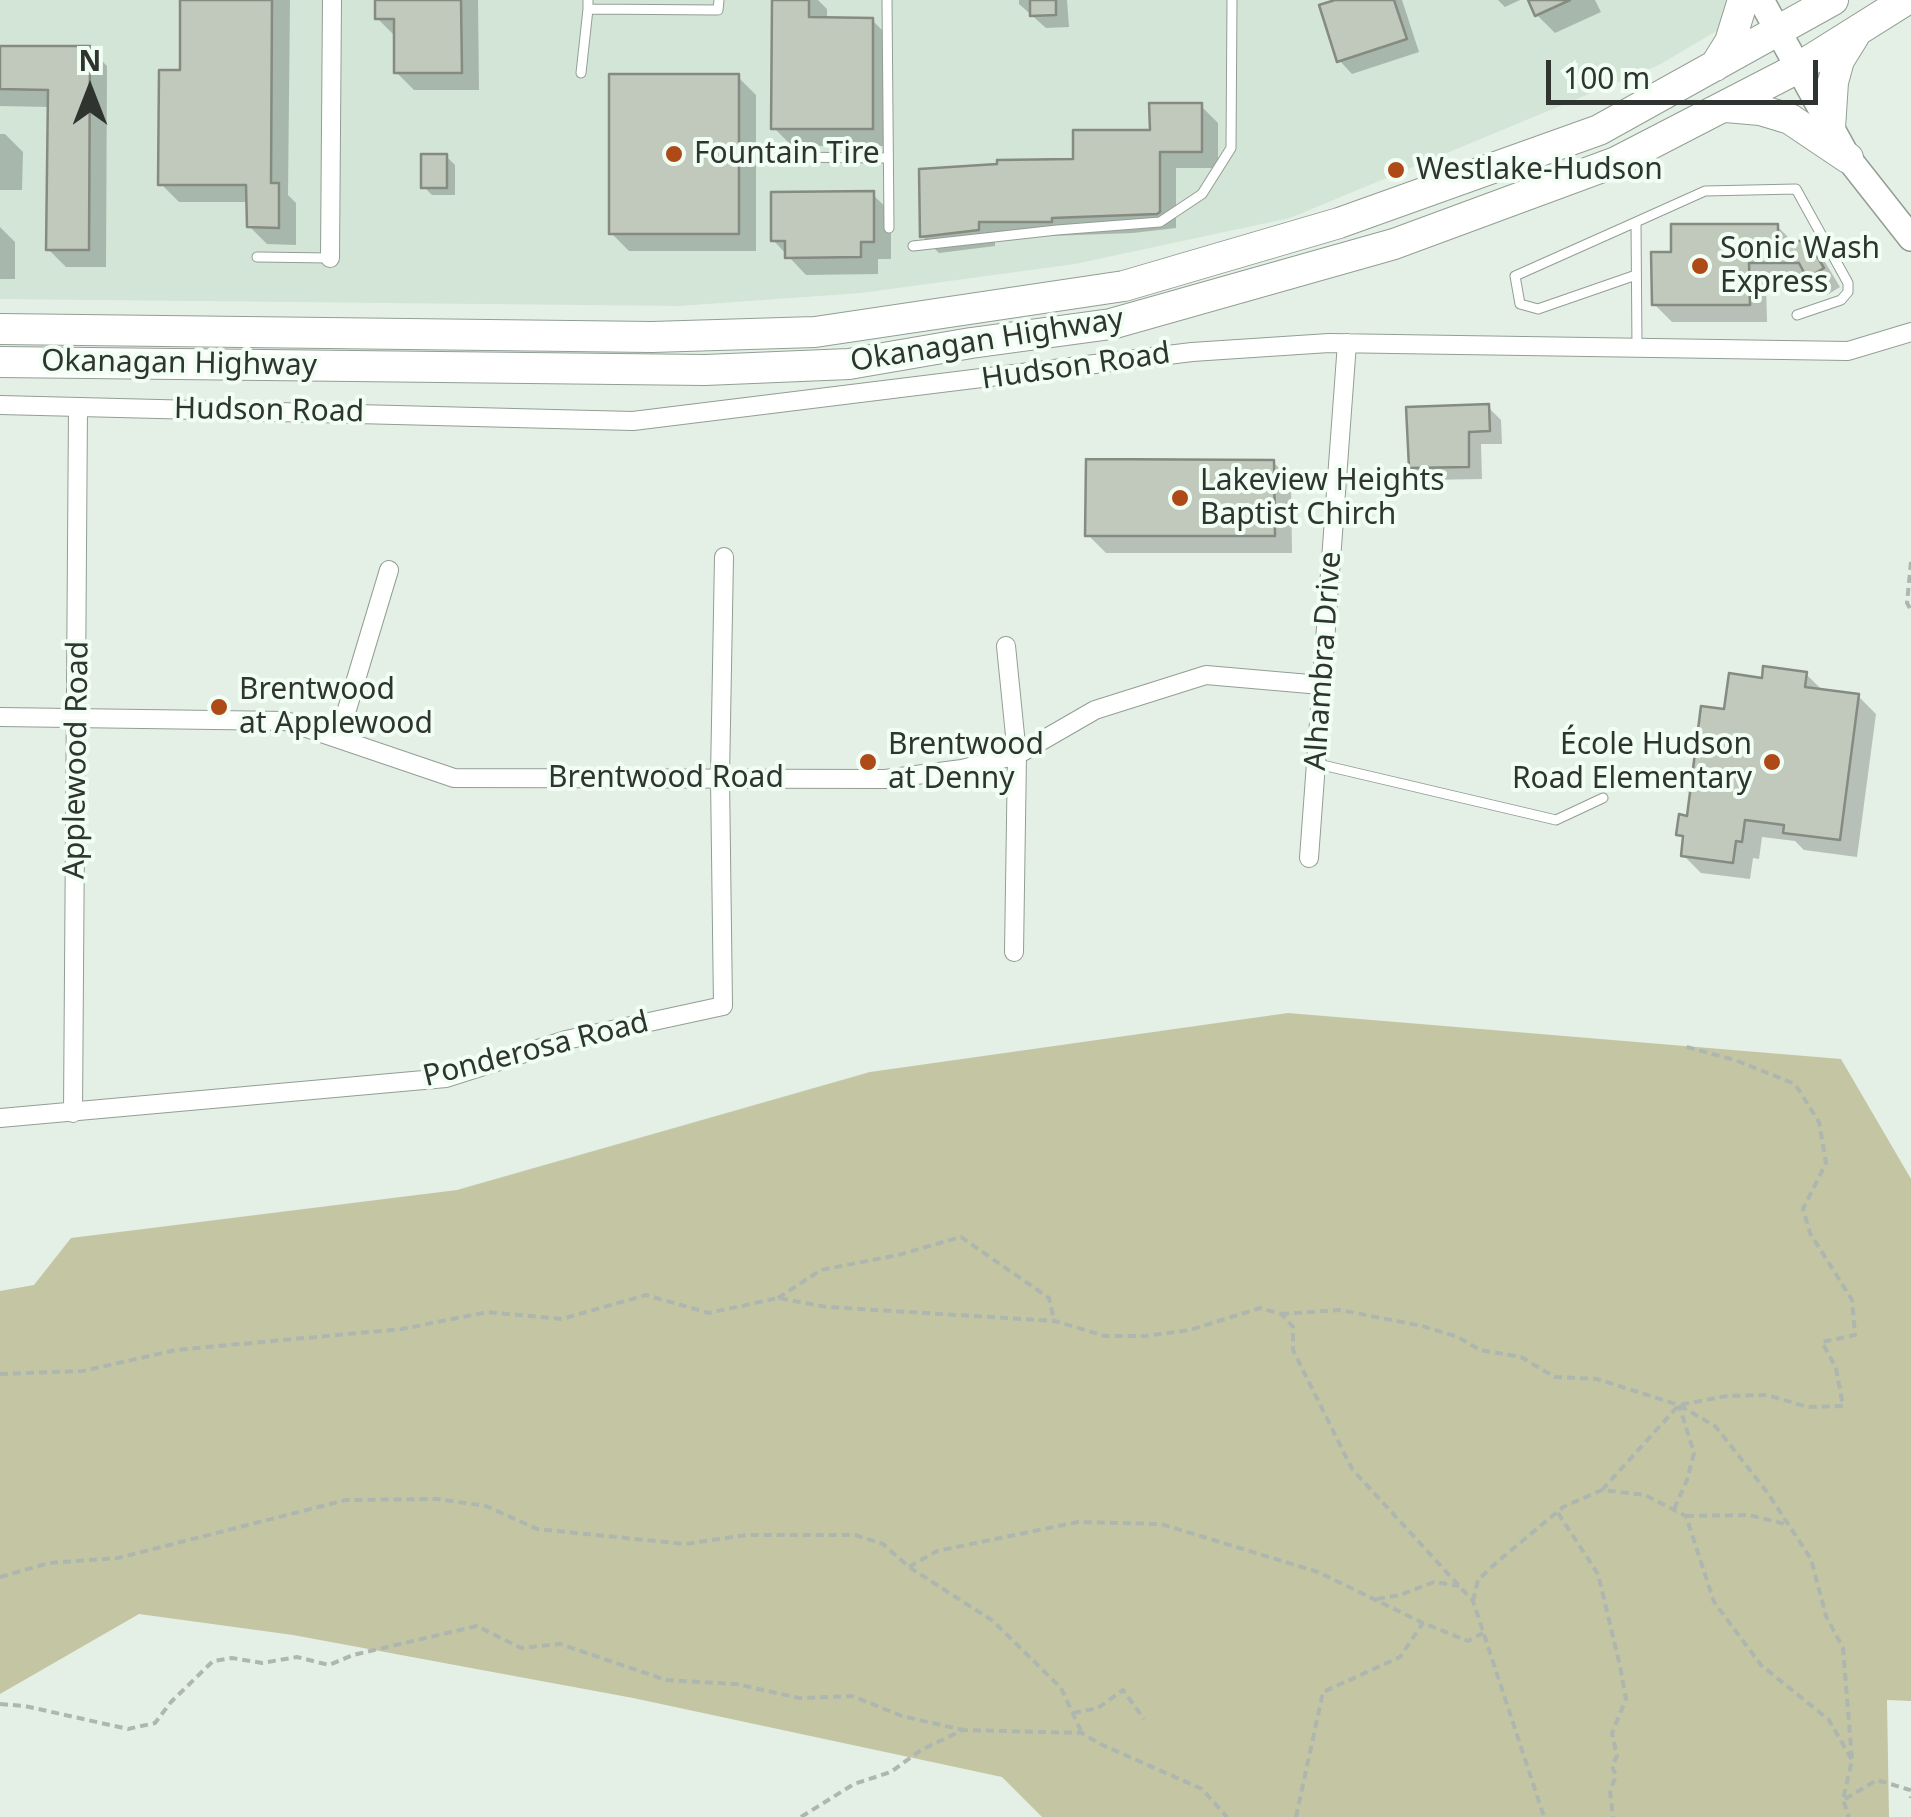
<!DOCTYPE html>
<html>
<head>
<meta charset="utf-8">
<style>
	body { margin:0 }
	#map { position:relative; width:1911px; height:1817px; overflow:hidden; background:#e4f0e6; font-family:"Noto Sans",sans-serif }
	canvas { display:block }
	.north { position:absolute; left:40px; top:40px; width:100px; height:100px; -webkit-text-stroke:8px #f1fef4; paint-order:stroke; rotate:0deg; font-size:28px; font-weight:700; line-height:40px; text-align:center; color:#303431 }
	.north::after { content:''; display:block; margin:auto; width:35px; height:45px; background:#303431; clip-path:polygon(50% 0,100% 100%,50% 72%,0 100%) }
	.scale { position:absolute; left:1546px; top:60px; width:272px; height:45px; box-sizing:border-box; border:5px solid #303431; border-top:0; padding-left:12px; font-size:30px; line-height:35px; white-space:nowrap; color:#303431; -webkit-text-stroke:8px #f1fef4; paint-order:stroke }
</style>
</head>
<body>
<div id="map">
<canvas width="1911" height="1817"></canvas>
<div class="north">N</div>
<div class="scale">100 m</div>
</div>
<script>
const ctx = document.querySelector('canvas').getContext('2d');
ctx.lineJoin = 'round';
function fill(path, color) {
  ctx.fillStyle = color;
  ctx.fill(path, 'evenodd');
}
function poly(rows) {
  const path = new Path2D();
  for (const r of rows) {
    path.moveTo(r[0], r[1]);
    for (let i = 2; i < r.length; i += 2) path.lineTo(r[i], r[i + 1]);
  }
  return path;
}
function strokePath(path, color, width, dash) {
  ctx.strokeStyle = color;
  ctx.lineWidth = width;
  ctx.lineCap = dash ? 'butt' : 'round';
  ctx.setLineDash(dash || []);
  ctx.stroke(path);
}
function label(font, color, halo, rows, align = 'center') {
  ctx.font = font + ' "Noto Sans",sans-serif';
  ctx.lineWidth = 8;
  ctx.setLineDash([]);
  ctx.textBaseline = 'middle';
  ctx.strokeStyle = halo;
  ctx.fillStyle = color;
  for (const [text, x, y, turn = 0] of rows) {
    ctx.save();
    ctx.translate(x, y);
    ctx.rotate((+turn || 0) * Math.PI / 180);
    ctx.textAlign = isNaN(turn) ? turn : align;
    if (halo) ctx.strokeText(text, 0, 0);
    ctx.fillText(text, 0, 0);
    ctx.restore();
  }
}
fill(poly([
	[0,0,1769,0,1659,65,1290,218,1075,264,861,293,679,306,0,299]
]), '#d3e5d6');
fill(poly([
	[1288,1013,1841,1059,1911,1179,1911,1701,1887,1700,1889,1817,1042,1817,1002,1777,633,1698,293,1635,139,1614,0,1694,0,1291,34,1285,71,1238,457,1190,870,1072]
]), '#c4c5a3');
fill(poly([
	[183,0,290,0,288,195,296,203,296,245,267,244,249,226,249,202,179,202,161,184,182,73],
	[377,0,478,0,479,90,414,90,396,72,396,37,377,18],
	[774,0,818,0,827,9,827,20,872,20,890,38,890,146,792,146,774,128],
	[1019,0,1067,0,1069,27,1046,28,1019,4],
	[1343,0,1402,0,1419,52,1352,74,1339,60],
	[1498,0,1520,0,1505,7],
	[1530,0,1595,0,1601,12,1555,33,1537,15],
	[0,48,89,48,107,66,106,267,66,267,48,249,50,107,0,106],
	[738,77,756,95,756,251,629,251,611,233],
	[1201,106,1218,123,1218,168,1176,168,1176,228,1133,233,995,238,995,246,939,253,922,236,1076,162,1152,132],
	[0,134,5,134,23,152,22,190,0,190],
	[446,156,455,165,455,195,432,195,424,187],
	[872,194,891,212,891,259,878,259,878,274,806,275,773,240],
	[1777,226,1794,243,1807,243,1825,262,1840,287,1827,295,1813,280,1766,280,1767,322,1672,322,1654,304],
	[0,227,15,242,15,279,0,279],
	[1488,407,1501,420,1502,444,1481,444,1482,479,1425,480,1412,467],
	[1273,462,1291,480,1292,553,1106,553,1088,535],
	[1806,674,1824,692,1858,696,1876,714,1857,857,1804,850,1795,841,1762,837,1759,859,1753,858,1750,879,1701,873,1683,855,1685,840,1679,834,1689,818,1726,712,1764,680]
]), '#0003');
const building = poly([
	[180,0,272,0,271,183,279,183,279,228,247,227,246,185,158,185,159,70,180,70,180,0],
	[375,0,461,0,462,73,394,73,394,19,375,19,375,0],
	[772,0,809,0,809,17,873,18,873,129,771,129,772,0],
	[1030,0,1056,0,1056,15,1030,16,1030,0],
	[1335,0,1394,0,1407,39,1337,62,1319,5,1335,0],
	[1528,0,1570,0,1535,16,1528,0],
	[0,46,90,46,89,250,46,250,48,90,0,89,0,46],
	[609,74,739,74,739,234,609,234,609,74],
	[1149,103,1202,103,1202,152,1160,152,1160,212,1157,214,1052,218,1052,222,979,222,979,230,920,237,919,169,997,164,997,160,1073,159,1073,130,1150,130,1149,103],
	[421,154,447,154,447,188,421,188,421,154],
	[874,191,874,242,861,242,861,257,785,258,785,241,771,241,771,192,874,191],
	[1671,224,1778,224,1778,241,1808,241,1824,268,1807,278,1799,263,1749,263,1750,305,1652,305,1651,252,1671,252,1671,224],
	[1489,404,1490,431,1469,432,1469,467,1409,468,1406,407,1489,404],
	[1086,459,1274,460,1275,536,1085,536,1086,459],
	[1763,666,1807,672,1805,687,1859,694,1840,840,1783,833,1784,825,1745,820,1742,842,1736,841,1733,863,1681,856,1683,836,1676,835,1679,814,1687,816,1701,706,1724,709,1729,673,1762,678,1763,666]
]);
fill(building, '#c1c8bc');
strokePath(building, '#858b80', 2.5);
const service = poly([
	[588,0,588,9,718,10,719,0],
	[887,0,889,228],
	[581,73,588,9],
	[780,157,888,158],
	[1636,222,1515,276,1520,304,1538,309,1636,275],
	[913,246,1057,230,1160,222,1202,194,1231,148,1232,0],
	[257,257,330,258],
	[1637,348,1636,222,1705,191,1796,189,1848,283,1848,292,1841,300,1797,315],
	[1318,764,1556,820,1603,798]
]);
const minor = poly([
	[330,258,332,0],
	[0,405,633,421,1192,352,1329,343,1848,351,1911,332],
	[1006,646,1017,755,1014,952],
	[0,717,286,721,454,778,885,779,962,769,1017,755,1095,710,1206,675,1321,685],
	[339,736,389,570],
	[1309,858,1347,343],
	[73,1113,78,407],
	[0,1118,446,1078,566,1040,723,1006,720,777,724,557]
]);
const secondary = poly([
	[1761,0,1848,158,1911,238]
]);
const trunk = poly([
	[1715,66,1730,42,1743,0],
	[1726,107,1760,110,1790,119,1848,158],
	[1830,128,1833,82,1839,60,1854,36],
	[0,329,652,337,815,332,1124,286,1339,223,1599,130,1833,0],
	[0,362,705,370,849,364,971,343,1111,324,1394,244,1616,162,1796,69,1906,0]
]);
strokePath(service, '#929e94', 11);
strokePath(minor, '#929e94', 20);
strokePath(secondary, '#929e94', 28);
strokePath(trunk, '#929e94', 32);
strokePath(poly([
	[1911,562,1907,603,1911,610],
	[778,1298,821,1270,898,1255,961,1237,1049,1298,1054,1320],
	[1281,1314,1340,1310,1422,1326,1458,1337,1480,1350,1521,1357,1555,1377,1597,1379,1679,1405,1716,1427,1767,1492,1811,1559,1826,1616,1843,1648,1852,1760],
	[0,1374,83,1371,176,1350,402,1329,487,1312,562,1319,646,1295,709,1313,778,1298,827,1307,1055,1321,1105,1336,1145,1336,1190,1330,1260,1308,1281,1314,1293,1327,1293,1350,1352,1469,1473,1601,1544,1817],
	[1602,1490,1679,1405,1727,1396,1767,1395,1808,1407,1843,1406,1836,1368,1822,1342,1855,1335,1852,1300,1810,1233,1803,1209,1826,1163,1819,1122,1795,1084,1735,1060,1683,1046],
	[1674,1509,1687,1480,1694,1453,1679,1405],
	[1558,1513,1598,1574,1620,1666,1626,1699,1612,1733,1617,1756,1612,1766,1616,1776,1610,1790,1613,1817],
	[1686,1516,1749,1515,1789,1525],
	[909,1567,937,1551,1078,1522,1161,1524,1318,1572,1423,1623,1468,1641,1483,1633],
	[0,1577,49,1563,118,1558,346,1500,437,1499,486,1506,537,1529,685,1544,747,1535,855,1535,883,1544,909,1567,993,1621,1061,1688,1082,1733],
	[1377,1599,1400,1595,1434,1582,1459,1586],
	[1473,1601,1478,1580,1496,1563,1563,1507,1602,1490,1645,1495,1686,1516,1714,1602,1761,1665,1829,1720,1852,1760,1843,1800,1849,1817],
	[0,1704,25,1706,128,1729,155,1723,171,1702,213,1661,232,1658,262,1663,297,1657,329,1665,353,1655,477,1626,521,1648,560,1644,666,1680,736,1684,799,1698,852,1696,902,1716,963,1730],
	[1073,1713,1098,1708,1123,1690,1144,1719],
	[1845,1799,1877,1780,1910,1790,1911,1798],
	[801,1817,854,1784,891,1772,921,1750,963,1730,1082,1733,1100,1744,1202,1789,1227,1817],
	[1296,1817,1323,1692,1400,1657,1423,1623]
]), '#adb7af', 4, [8, 5]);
strokePath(service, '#fff', 9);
strokePath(minor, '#fff', 18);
strokePath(secondary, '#fff', 25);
strokePath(trunk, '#fff', 30);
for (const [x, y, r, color] of [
	[674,154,10,"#ae4a17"],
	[1396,170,10,"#ae4a17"],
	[1700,266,10,"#ae4a17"],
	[1180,498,10,"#ae4a17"],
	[219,707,10,"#ae4a17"],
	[868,762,10,"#ae4a17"],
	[1772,762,10,"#ae4a17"]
]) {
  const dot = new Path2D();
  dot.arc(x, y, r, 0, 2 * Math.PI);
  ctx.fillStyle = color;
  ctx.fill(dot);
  strokePath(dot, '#f1fef4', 4);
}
label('30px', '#303431', '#f1fef4', [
	["Fountain Tire",694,154],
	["Westlake-Hudson",1416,170],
	["Sonic Wash",1720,249],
	["Express",1720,283],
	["Lakeview Heights",1200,481],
	["Baptist Chirch",1200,515],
	["Brentwood",239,690],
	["at Applewood",239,724],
	["Brentwood",888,745],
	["at Denny",888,779],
	["École Hudson",1752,745,"right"],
	["Road Elementary",1752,779,"right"]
], 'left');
label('30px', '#303431', '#f1fef4', [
	["Okanagan Highway",987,341,-9],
	["Okanagan Highway",179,364,1],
	["Hudson Road",1076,367,-8],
	["Hudson Road",269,411,1],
	["Alhambra Drive",1324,661,-86],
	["Applewood Road",77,760,-89],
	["Brentwood Road",666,778],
	["Ponderosa Road",536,1050,-14]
]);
</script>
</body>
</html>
